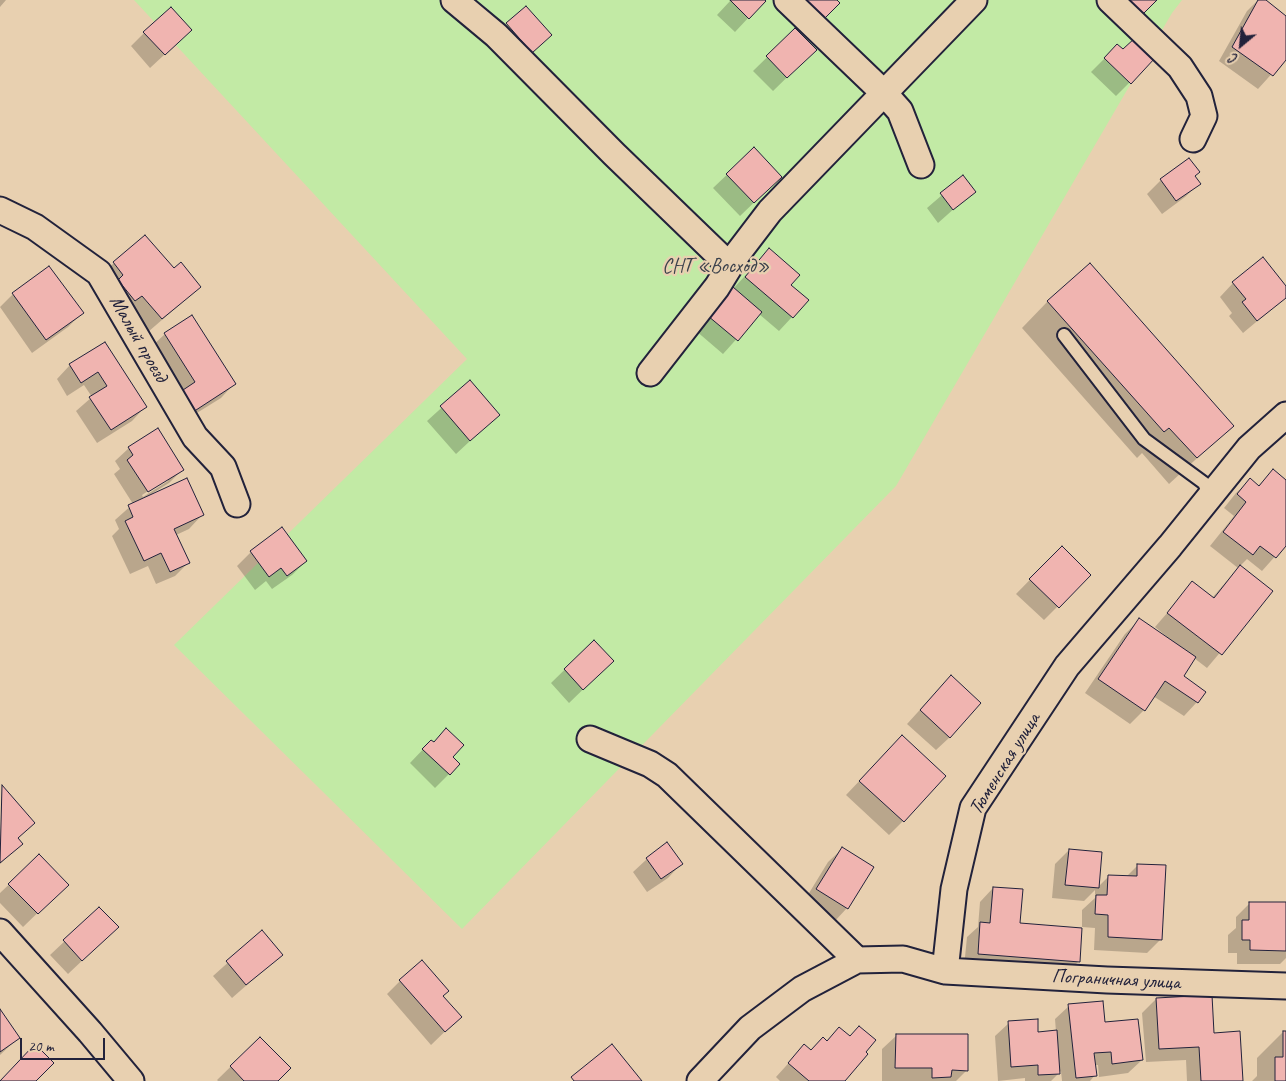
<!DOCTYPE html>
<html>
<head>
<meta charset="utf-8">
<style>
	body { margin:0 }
	#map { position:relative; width:1286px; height:1081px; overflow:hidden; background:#e8d0b0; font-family:Caveat,sans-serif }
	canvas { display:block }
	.north { position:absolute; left:1216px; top:20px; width:50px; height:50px; -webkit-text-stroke:4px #e8d0b0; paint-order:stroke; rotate:208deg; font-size:14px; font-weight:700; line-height:20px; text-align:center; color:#22223b }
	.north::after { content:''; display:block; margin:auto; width:18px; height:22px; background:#22223b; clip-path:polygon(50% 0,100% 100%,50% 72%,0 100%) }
	.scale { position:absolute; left:20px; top:1038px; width:85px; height:22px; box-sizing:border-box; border:2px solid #22223b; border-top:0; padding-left:6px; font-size:15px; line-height:18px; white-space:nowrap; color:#22223b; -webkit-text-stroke:4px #e8d0b0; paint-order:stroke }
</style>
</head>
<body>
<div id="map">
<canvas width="1286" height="1081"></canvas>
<div class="north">С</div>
<div class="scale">20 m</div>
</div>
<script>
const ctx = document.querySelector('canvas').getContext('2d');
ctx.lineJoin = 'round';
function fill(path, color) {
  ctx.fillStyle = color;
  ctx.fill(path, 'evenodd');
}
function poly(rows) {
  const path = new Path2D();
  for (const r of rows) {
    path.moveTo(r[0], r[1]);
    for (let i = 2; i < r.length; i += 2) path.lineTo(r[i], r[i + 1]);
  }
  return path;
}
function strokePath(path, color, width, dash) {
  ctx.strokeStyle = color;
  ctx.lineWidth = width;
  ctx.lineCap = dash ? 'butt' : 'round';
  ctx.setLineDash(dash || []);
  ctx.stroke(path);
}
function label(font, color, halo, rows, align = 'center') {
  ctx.font = font + ' Caveat,sans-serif';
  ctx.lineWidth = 4.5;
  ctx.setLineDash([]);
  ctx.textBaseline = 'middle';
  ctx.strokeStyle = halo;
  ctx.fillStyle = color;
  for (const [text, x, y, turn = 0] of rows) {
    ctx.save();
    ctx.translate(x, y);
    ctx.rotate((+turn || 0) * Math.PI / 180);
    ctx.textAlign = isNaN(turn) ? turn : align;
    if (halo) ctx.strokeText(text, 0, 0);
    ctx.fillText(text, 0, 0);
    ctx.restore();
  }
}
fill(poly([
	[134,0,1182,0,1172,13,896,486,462,929,174,645,467,359]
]), '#c2eaa5');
fill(poly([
	[0,0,6,0,0,7],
	[731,0,763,0,764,1,735,32,717,15],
	[1258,0,1264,0,1286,17,1286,58,1258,89,1219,61,1247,11],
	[526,8,537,48,518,65,493,38],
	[795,30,815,50,773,91,753,71],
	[144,33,177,43,150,68,131,46],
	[1117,46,1123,51,1154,58,1116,96,1091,72],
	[754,149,767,190,740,216,713,188],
	[1189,159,1194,176,1199,184,1185,197,1162,214,1147,194,1161,180],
	[963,177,974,191,938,223,927,208],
	[769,250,789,285,792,317,779,331,759,314,723,354,695,330],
	[114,263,173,270,200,287,148,332,100,276],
	[49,268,82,313,68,327,32,353,0,307,13,294],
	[1233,283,1286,288,1286,297,1243,333,1229,316,1232,313,1220,297],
	[1048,301,1232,426,1169,484,1142,453,1137,458,1022,328],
	[165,334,234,384,221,398,179,424,151,347],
	[105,343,145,407,132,421,97,443,76,411,92,397,84,385,67,396,57,379,70,365],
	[470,382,498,415,456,454,427,421],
	[129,448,183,469,169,483,153,493,202,515,189,529,176,535,188,563,175,576,156,584,148,566,130,574,112,536,119,529,115,520,133,504,114,474,120,469,115,461],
	[168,478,168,481,143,497,142,495],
	[1273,471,1286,481,1286,544,1262,571,1247,559,1240,566,1271,592,1207,668,1194,658,1182,677,1197,702,1184,716,1153,696,1144,710,1130,724,1085,693,1125,634,1139,620,1165,637,1166,636,1155,627,1193,583,1212,598,1238,568,1210,546,1234,516,1224,508,1236,493,1250,480,1258,486],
	[282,528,306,561,292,575,272,589,266,581,255,590,237,566,251,552],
	[1062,547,1089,575,1044,620,1016,594],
	[594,641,599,674,569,703,551,683],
	[937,691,950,737,936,750,907,724],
	[902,736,903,821,889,835,846,795],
	[431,741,459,764,435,788,410,763],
	[2,787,33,823,17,839,21,844,0,864],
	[842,849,847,908,834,922,803,903,828,862],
	[1069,850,1098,887,1109,876,1126,877,1138,865,1161,939,1147,953,1094,950,1095,928,1082,927,1082,910,1095,898,1095,890,1084,901,1052,898,1055,864],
	[39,856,53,898,23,927,0,903,0,893],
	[647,859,681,864,668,878,647,892,633,872],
	[993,888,1018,924,1078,962,1065,975,964,967,967,937,978,927,980,902],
	[1250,903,1286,903,1286,958,1280,964,1237,964,1237,953,1228,953,1228,935,1236,928,1236,917],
	[99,909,103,941,68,974,50,955],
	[262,932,281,955,232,998,213,976],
	[400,981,442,996,460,1017,431,1045,387,994],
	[1156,999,1213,1034,1241,1081,1187,1081,1186,1060,1146,1062,1142,1013],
	[1069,1006,1104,1024,1142,1060,1128,1073,1099,1077,1098,1065,1094,1065,1095,1075,1090,1081,1062,1081,1061,1071,1051,1081,1025,1081,1025,1078,998,1081,995,1036,1009,1023,1037,1033,1056,1032,1055,1019],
	[0,1011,18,1038,0,1055],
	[839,1028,843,1081,780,1081,776,1077,804,1046,811,1051,826,1042],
	[1283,1032,1286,1032,1286,1081,1252,1081,1257,1076,1257,1058],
	[896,1036,967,1070,956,1081,882,1081,882,1049],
	[260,1038,277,1081,218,1081,217,1080]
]), '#0003');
const building = poly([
	[730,0,765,0,766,1,749,19,730,0],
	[806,0,837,0,840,3,824,19,806,0],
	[1129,0,1157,0,1143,14,1129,0],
	[1258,0,1266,0,1286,16,1286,60,1273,76,1232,47,1258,0],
	[526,6,552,35,532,53,506,23,526,6],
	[171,7,192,30,165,55,143,32,171,7],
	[795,28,817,50,787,78,766,56,795,28],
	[1135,38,1155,58,1131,84,1104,58,1117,44,1123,49,1135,38],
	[754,147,782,177,754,203,726,174,754,147],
	[1189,158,1200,172,1195,176,1201,184,1176,201,1160,179,1189,158],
	[963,175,976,192,953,210,940,193,963,175],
	[145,235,174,268,181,262,201,287,162,319,142,296,135,301,118,280,123,275,113,262,145,235],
	[769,248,800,275,791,285,809,300,793,318,745,277,769,248],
	[1263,257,1286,286,1286,298,1257,321,1242,302,1246,299,1232,282,1263,257],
	[1090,263,1234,426,1197,458,1169,428,1164,432,1047,301,1090,263],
	[49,266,84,313,46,340,12,293,49,266],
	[733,287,762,312,738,341,708,316,733,287],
	[192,315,236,384,193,412,180,392,195,382,164,333,192,315],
	[105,342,147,407,111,430,89,397,107,386,98,372,81,383,69,364,105,342],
	[470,380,500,415,470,441,440,406,470,380],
	[158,428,184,470,148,492,127,460,133,455,128,447,158,428],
	[1273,469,1286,480,1286,546,1276,558,1260,546,1253,555,1223,532,1246,502,1237,494,1250,478,1259,486,1273,469],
	[187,478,204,515,174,529,190,563,170,572,161,553,144,561,125,521,133,517,128,505,187,478],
	[282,527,307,561,287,576,281,568,269,577,250,551,282,527],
	[1062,546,1091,575,1059,608,1029,579,1062,546],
	[1240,565,1273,591,1222,655,1167,613,1192,581,1214,598,1240,565],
	[1139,618,1196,657,1184,676,1206,692,1198,703,1165,681,1145,711,1098,679,1139,618],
	[594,640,614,661,583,690,564,669,594,640],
	[951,675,981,703,950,738,920,710,951,675],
	[446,728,464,745,453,757,460,764,450,775,422,749,431,740,434,742,446,728],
	[902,735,946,776,904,822,859,781,902,735],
	[2,785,35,823,18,838,23,844,0,863,2,785],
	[667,842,683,864,661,879,646,858,667,842],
	[842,847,874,867,848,909,816,889,842,847],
	[1069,849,1102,852,1099,888,1065,885,1069,849],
	[39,854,69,885,38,914,8,884,39,854],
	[1137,864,1166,865,1162,940,1108,937,1108,915,1095,914,1096,895,1107,895,1108,875,1137,876,1137,864],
	[993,887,1023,889,1020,923,1082,928,1080,962,978,954,980,922,990,923,993,887],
	[1249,902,1286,902,1286,951,1250,950,1250,940,1242,940,1242,920,1249,920,1249,902],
	[99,907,119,927,82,961,63,940,99,907],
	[262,930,283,955,246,985,226,961,262,930],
	[422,960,449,991,443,996,462,1017,445,1032,399,980,422,960],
	[1212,995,1214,1033,1240,1031,1243,1081,1201,1081,1199,1047,1159,1049,1156,998,1212,995],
	[1103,1001,1105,1022,1138,1019,1143,1060,1112,1064,1111,1052,1094,1053,1097,1076,1076,1078,1068,1004,1103,1001],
	[0,1009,20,1038,0,1052,0,1009],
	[1038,1019,1038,1032,1057,1030,1060,1074,1038,1075,1038,1065,1011,1067,1008,1021,1038,1019],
	[859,1026,876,1040,866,1052,868,1054,845,1081,809,1081,788,1063,804,1044,811,1050,823,1037,827,1041,839,1027,850,1036,859,1026],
	[1283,1031,1286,1031,1286,1081,1275,1081,1275,1057,1283,1057,1283,1031],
	[896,1034,968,1034,968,1071,952,1070,951,1077,932,1078,932,1068,895,1068,896,1034],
	[260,1037,291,1068,278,1081,244,1081,230,1066,260,1037],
	[35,1044,54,1063,36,1081,0,1081,35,1044],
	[612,1044,642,1081,574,1081,571,1077,612,1044]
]);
fill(building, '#f0b4b0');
strokePath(building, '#22223b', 1);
const service = poly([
	[1064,335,1144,439,1204,483,1210,496]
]);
const minor = poly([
	[454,0,496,35,614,154,730,266],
	[787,0,884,93,900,111,921,165],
	[1110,0,1180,67,1199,96,1204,116,1193,139],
	[0,210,35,227,99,273,195,437,223,467,237,504],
	[650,373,717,287,738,253,770,211,974,0],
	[590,739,650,764,667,775,857,960],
	[0,932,90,1032,131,1081],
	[945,971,954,889,973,808,1067,666,1170,546,1249,448,1286,415],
	[700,1081,750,1028,802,989,857,960,903,959,945,971,1107,980,1286,986]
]);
strokePath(service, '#22223b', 16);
strokePath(minor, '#22223b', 29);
strokePath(service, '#e8d0b0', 12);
strokePath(minor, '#e8d0b0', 25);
label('20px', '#3a404b', '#e8d0b0', [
	["СНТ «Восход»",716,267]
]);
label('20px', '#22223b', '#e8d0b0', [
	["Малый проезд",138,339,60],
	["Тюменская улица",1005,764,-58],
	["Пограничная улица",1116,980,3]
]);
</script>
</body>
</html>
